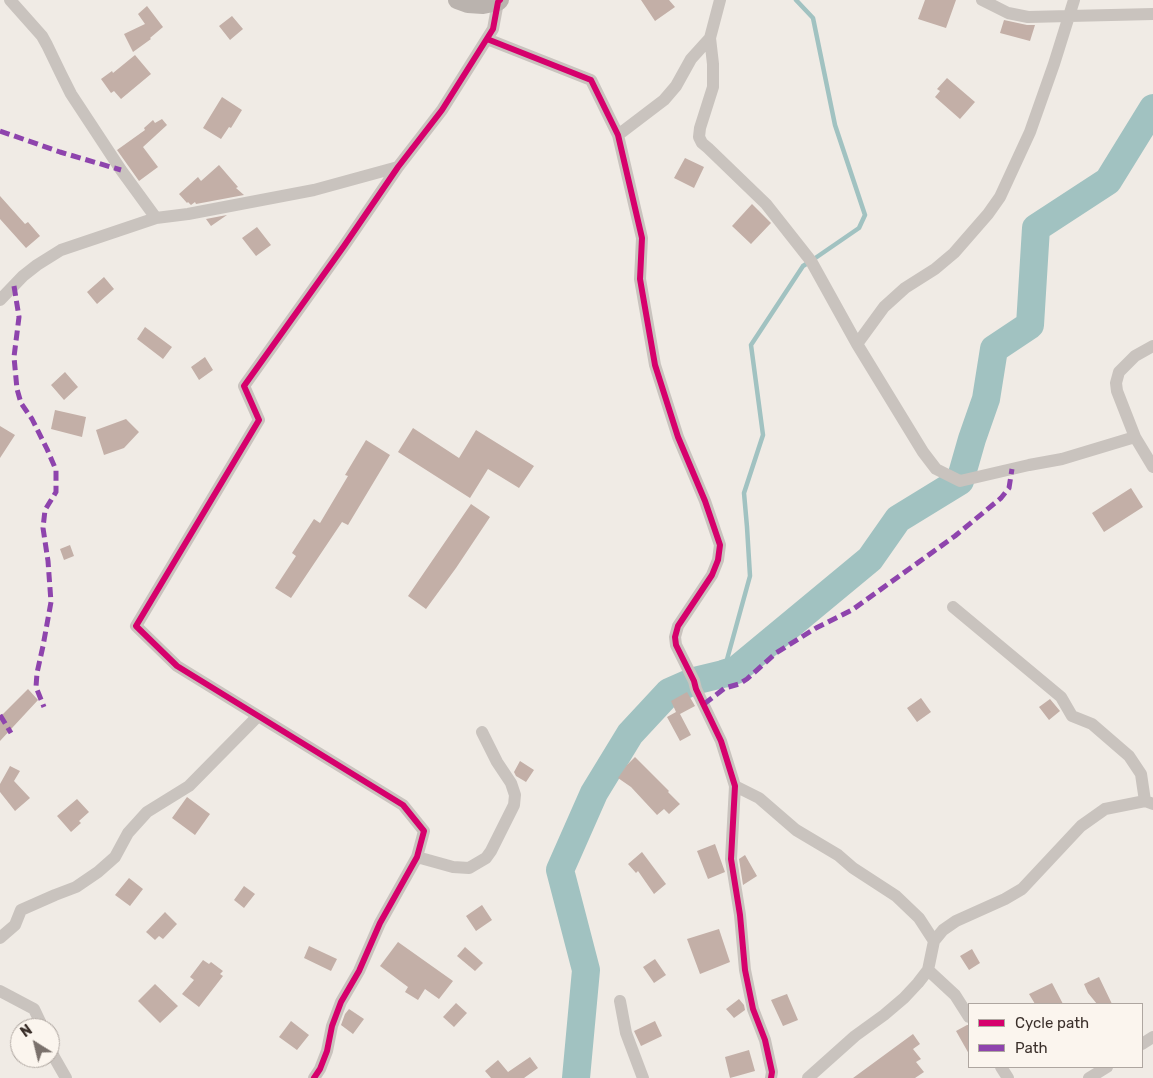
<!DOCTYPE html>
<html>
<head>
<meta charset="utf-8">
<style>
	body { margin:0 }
	#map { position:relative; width:1153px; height:1078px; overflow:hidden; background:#f0ebe5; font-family:Rubik,sans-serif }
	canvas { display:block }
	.legend { position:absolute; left:968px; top:1003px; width:175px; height:65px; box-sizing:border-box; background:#fbf5ee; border:1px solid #aea6a0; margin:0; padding:6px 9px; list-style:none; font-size:15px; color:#3b302b }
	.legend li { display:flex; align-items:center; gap:10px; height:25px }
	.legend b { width:25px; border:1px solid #aea6a0 }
	.north { position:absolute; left:10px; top:1018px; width:50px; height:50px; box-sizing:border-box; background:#fbf5ee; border:1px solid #aea6a0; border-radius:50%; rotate:324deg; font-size:14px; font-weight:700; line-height:20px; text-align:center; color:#3b302b }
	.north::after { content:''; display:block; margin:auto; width:18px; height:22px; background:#7a716c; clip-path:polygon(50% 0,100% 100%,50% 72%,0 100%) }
</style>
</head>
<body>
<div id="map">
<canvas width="1153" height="1078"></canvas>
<ul class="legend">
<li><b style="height:6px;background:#d6006c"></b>Cycle path</li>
<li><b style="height:6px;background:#8e44ad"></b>Path</li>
</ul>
<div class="north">N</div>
</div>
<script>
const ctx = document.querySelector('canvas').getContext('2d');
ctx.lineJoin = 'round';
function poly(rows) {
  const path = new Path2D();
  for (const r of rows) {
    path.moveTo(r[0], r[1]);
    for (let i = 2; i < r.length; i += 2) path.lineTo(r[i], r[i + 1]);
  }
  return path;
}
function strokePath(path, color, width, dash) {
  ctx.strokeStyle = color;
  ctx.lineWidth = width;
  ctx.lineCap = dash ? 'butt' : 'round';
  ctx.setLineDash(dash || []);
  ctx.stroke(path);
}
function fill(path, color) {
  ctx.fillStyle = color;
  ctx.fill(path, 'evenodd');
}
strokePath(poly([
	[723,674,750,576,747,527,744,493,763,435,751,345,803,266,811,261,859,228,865,215,835,125,813,18,796,0]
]), '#a1c2c1', 4.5);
strokePath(poly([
	[576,1078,586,970,560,870,594,793,630,734,669,692,694,681,723,674,736,670,870,559,898,519,960,481,972,439,986,399,994,349,1030,325,1036,228,1108,181,1153,108]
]), '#a1c2c1', 28);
fill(poly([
	[641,0,669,0,675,7,655,21],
	[925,0,956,0,946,28,918,19],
	[147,6,163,27,150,38,151,39,133,52,124,34,145,24,138,14],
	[232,16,243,29,230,40,219,26],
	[1004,20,1027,25,1035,25,1030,41,1000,33],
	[135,55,151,74,121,99,114,91,111,93,101,79,112,71,113,73],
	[947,78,975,102,960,119,935,97,940,91,937,89],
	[222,97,242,110,231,128,229,127,221,139,203,128],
	[162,119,167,125,143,147,158,167,139,181,117,150,145,130,144,128,153,120,155,123],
	[685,158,704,167,694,188,674,178],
	[219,165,238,187,236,188,244,195,196,204,195,202,191,205,188,202,187,203,179,194,198,177,201,181],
	[0,196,25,224,28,222,40,236,26,248,0,219],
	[752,204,771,223,751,244,732,226],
	[227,215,211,226,206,219],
	[257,227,271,245,256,256,242,238],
	[104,277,114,289,97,304,87,292],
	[145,327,172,347,163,359,137,339],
	[205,357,213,370,199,380,191,367],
	[65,372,78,387,64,400,51,385],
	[55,410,86,417,82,437,51,429],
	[126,419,139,432,124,448,104,455,96,430],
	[0,426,15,435,0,458],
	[413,428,459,458,476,430,534,466,519,488,488,469,470,498,398,452],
	[366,440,390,455,348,525,342,522,291,598,275,588,296,556,292,553,314,519,320,523,348,476,345,475],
	[1131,488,1143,507,1104,532,1092,513],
	[471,504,490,517,456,568,426,609,408,596],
	[70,545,74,556,64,560,60,549],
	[28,689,38,700,0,741,0,717],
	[687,692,695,706,680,714,691,735,680,741,667,717,676,712,671,701],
	[921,698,931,712,917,722,907,708],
	[1050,699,1060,711,1049,720,1039,707],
	[635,757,669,791,668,792,680,804,669,814,664,809,657,815,631,787,618,778,627,765],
	[520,761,534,770,526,782,516,776,514,772],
	[10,766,20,771,14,781,30,798,15,811,0,792,0,784],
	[187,797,210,814,195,835,172,818],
	[77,799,89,812,79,821,81,823,71,832,57,816],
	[715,844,725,872,708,879,697,851],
	[642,852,666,884,654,894,638,871,636,873,628,864],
	[745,855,757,876,743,885,739,859],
	[129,878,143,889,130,906,115,895],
	[244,886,255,894,244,908,234,900],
	[482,905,492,920,476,931,466,916],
	[165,912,177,924,163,939,159,936,155,940,146,932],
	[719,929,730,962,700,974,687,939],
	[398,942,453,981,439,999,425,989,418,1000,405,992,408,987,380,966],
	[309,946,337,959,331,971,304,958],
	[465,947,483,963,475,971,457,956],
	[972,949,980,963,969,970,960,956],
	[655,959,666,975,654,983,643,967],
	[203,960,209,964,211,962,223,971,220,974,223,976,199,1007,182,994,194,980,190,977],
	[1099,977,1112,1004,1097,1004,1088,993,1084,984],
	[1052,983,1063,1004,1035,1004,1029,994],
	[155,984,178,1006,160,1023,138,1001],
	[787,994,798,1020,783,1026,771,1000],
	[739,999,744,1005,745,1010,734,1018,726,1009],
	[456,1003,467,1013,454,1027,443,1017],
	[349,1009,364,1019,353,1034,341,1025,345,1014],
	[291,1021,309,1035,297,1050,279,1037],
	[655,1021,662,1036,641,1046,634,1031],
	[967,1025,969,1025,969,1054,956,1031],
	[913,1034,920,1044,913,1049,921,1059,916,1062,924,1072,915,1078,853,1078],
	[749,1050,755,1071,730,1078,725,1057],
	[530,1057,538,1068,524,1078,491,1078,485,1071,498,1060,508,1072]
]), '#c3afa7');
strokePath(poly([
	[10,0,42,36,47,45,61,74,71,94,121,170,156,218],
	[720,0,710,38,713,64,713,87,700,128,699,137,702,143,708,148,766,204,811,261,857,344,923,452,936,469,960,481,1029,465,1062,459,1135,437],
	[982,0,1008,13,1028,17,1153,14],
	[487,39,591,80,618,135,642,238,640,279,655,365,678,437,705,501,720,545,718,560,712,575,678,626,675,637,676,645,694,681,696,689,721,741,735,786,731,859,740,915,745,970,753,1009,765,1040,772,1072,771,1078],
	[618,135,664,100,676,86,691,59,710,38],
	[0,300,23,276,37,265,61,250,156,218,188,214,314,190,398,167],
	[857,344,884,307,905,288,935,269,954,253,988,214,1000,197,1030,132,1054,64,1074,0],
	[1153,346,1135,356,1119,372,1116,383,1117,391,1135,437,1153,467],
	[953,607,1061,697,1072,716,1092,724,1129,756,1141,774,1145,801],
	[735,786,759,798,796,830,838,855,853,868,896,896,919,918,934,941],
	[417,857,453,867,469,868,486,858,491,851,514,805,515,795,511,783,497,762,482,732],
	[0,938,15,925,21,910,55,895,76,887,98,872,115,857,128,833,147,812,189,786,258,716],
	[928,970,955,995,969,1017],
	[0,991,34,1009,43,1028],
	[620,1001,626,1033,643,1078],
	[1142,1044,1153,1037],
	[50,1046,54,1057,66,1078],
	[1001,1067,1008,1078],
	[314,1078,320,1069,327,1051,332,1026,341,1002,359,971,380,923,417,857,424,831,403,805,177,666,136,626,259,420,244,386,344,246,398,167,442,110,493,29,498,2],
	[808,1078,855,1036,884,1015,904,998,918,983,928,970,934,941,943,930,956,921,1005,899,1022,889,1081,826,1105,809,1145,801,1153,804],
	[1089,1078,1107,1067]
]), '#c9c3be', 12);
strokePath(poly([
	[457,0,468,4,483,5,498,2,500,0]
]), '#bab3ae', 18);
strokePath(poly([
	[0,131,60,152,121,170],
	[14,286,19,317,14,357,17,389,21,403,32,419,47,449,56,470,56,492,45,510,43,528,48,561,51,602,43,646,37,673,36,687,44,707],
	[704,704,725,688,739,684,747,679,776,653,816,628,852,610,955,536,1001,498,1009,488,1012,469],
	[0,715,11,733]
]), '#8e44ad', 5, [10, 5]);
strokePath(poly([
	[487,39,591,80,618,135,642,238,640,279,655,365,678,437,705,501,720,545,718,560,712,575,678,626,675,637,676,645,694,681,696,689,721,741,735,786,731,859,740,915,745,970,753,1009,765,1040,772,1072,771,1078],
	[314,1078,320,1069,327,1051,332,1026,341,1002,359,971,380,923,417,857,424,831,403,805,177,666,136,626,259,420,244,386,344,246,398,167,442,110,493,29,498,2,500,0]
]), '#d6006c', 6);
</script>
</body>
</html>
